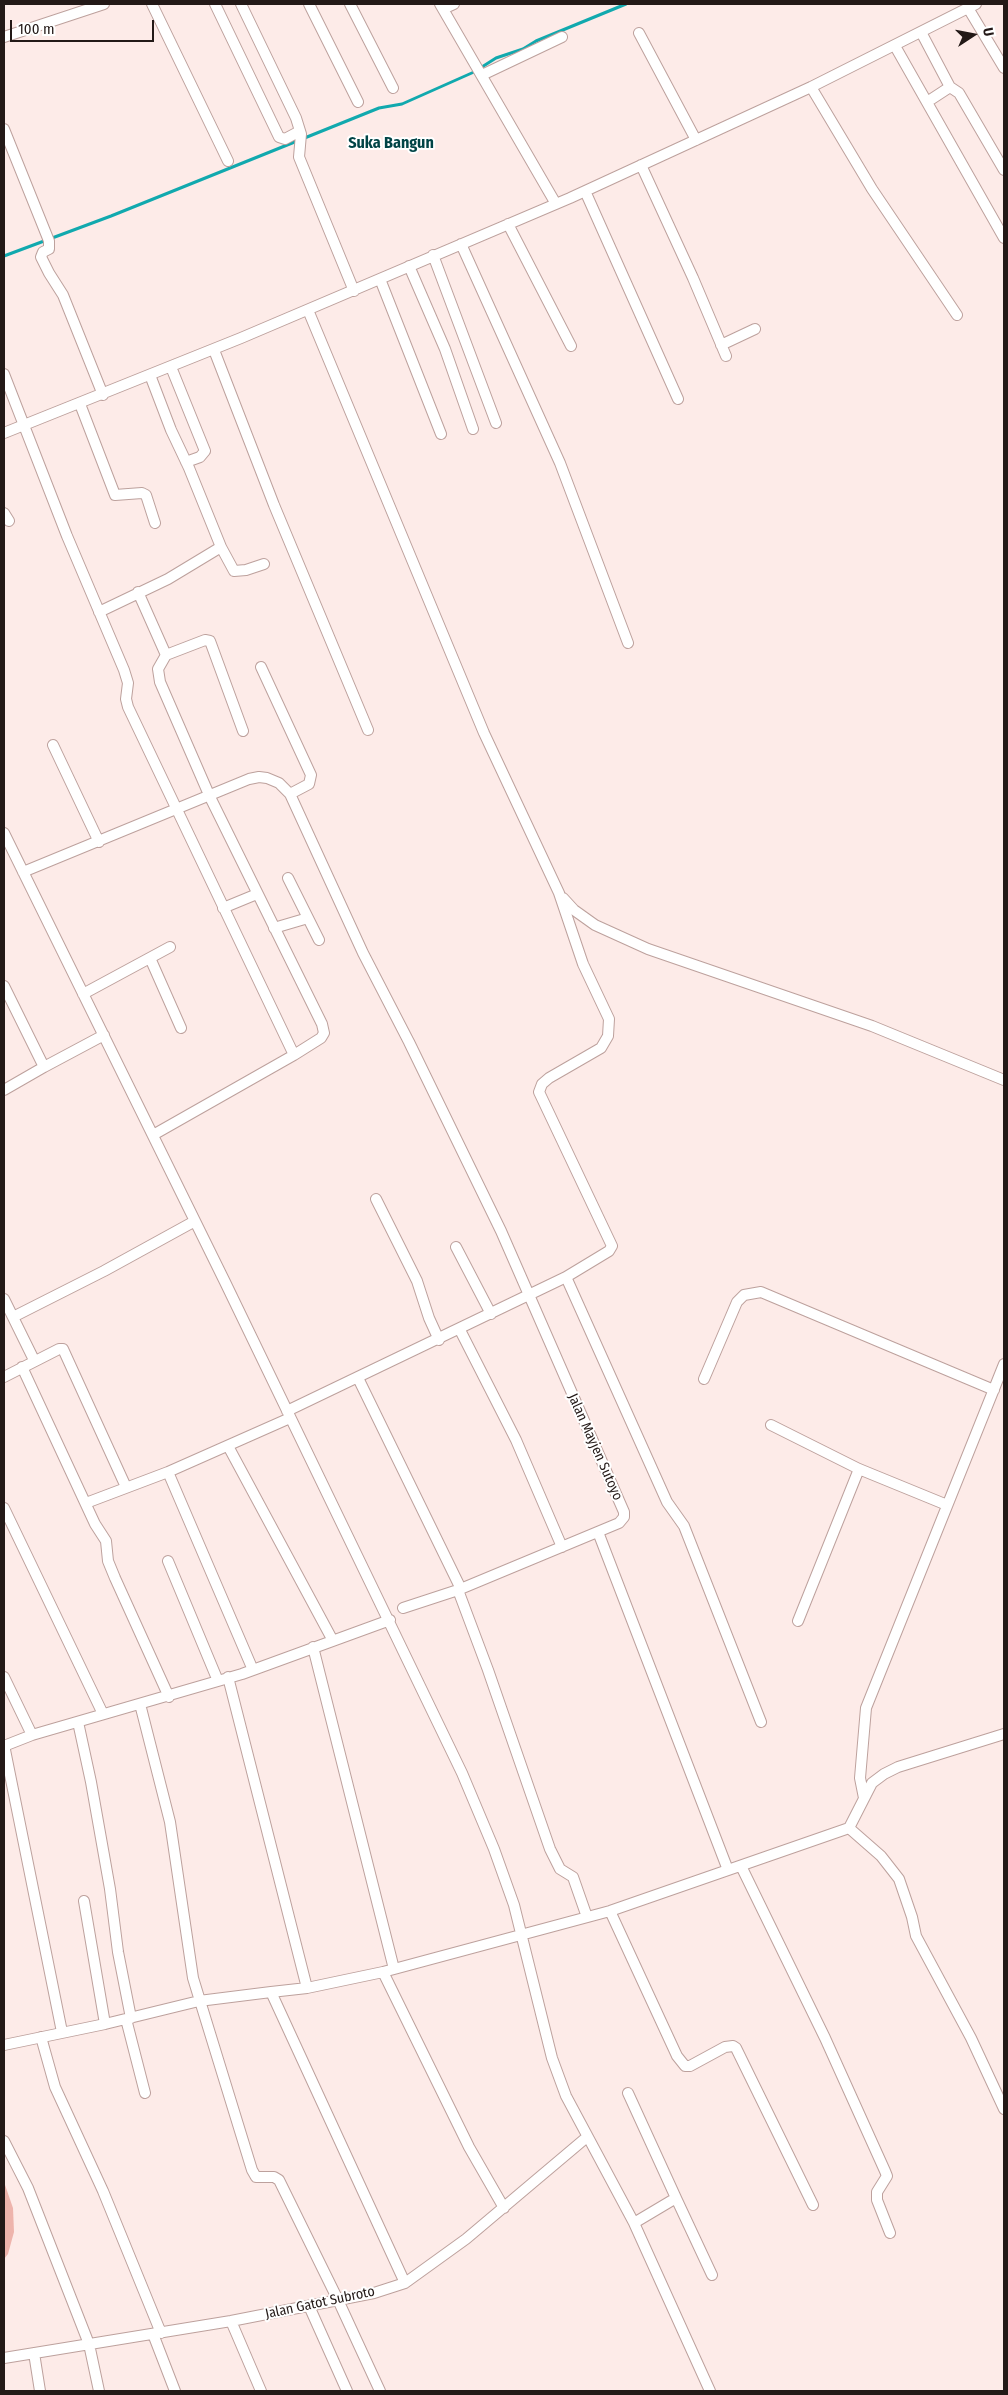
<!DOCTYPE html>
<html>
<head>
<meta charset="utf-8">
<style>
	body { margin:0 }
	#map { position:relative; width:1008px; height:2395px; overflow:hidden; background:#fdebe8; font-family:"Fira Sans Condensed",sans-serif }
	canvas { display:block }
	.frame { position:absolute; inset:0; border:5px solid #231917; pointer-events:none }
	.north { position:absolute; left:948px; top:10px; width:50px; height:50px; -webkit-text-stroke:4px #fff; paint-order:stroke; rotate:79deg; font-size:14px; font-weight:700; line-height:20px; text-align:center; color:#231917 }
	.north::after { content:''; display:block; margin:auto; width:18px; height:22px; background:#231917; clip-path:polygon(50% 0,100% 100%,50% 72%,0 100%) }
	.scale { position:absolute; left:10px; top:20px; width:144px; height:22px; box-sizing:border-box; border:2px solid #231917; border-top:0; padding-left:6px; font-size:15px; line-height:18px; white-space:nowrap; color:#231917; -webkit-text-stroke:4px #fff; paint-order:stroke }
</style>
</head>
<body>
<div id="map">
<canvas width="1008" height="2395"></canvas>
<div class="frame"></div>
<div class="north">U</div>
<div class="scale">100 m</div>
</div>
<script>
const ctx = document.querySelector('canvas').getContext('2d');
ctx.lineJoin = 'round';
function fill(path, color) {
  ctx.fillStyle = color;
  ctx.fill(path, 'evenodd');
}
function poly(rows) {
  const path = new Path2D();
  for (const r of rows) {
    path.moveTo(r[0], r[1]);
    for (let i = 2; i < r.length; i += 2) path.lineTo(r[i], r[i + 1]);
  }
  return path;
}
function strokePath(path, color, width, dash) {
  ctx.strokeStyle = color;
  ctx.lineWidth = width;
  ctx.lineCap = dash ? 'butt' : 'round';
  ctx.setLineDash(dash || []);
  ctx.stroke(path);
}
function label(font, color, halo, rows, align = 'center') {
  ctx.font = font + ' "Fira Sans Condensed",sans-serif';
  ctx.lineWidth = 4;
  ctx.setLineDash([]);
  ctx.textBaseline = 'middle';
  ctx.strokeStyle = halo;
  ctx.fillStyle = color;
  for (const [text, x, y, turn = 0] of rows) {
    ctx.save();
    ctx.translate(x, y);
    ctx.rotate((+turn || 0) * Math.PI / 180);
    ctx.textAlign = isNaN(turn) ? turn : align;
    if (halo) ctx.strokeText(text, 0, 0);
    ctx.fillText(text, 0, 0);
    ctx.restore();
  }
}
fill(poly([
	[4,2182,13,2208,14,2232,8,2254,4,2259]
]), '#eeb4ac');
strokePath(poly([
	[4,256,111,216,379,108,402,104,474,72,496,58,523,49,536,41,626,4]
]), '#11a9ae', 3);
const minor = poly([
	[152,4,228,161],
	[215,4,279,137,285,139,300,131],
	[241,4,296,118,301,134,299,157,354,291],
	[309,4,358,102],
	[350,4,393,88],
	[440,4,556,204],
	[968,8,1004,68],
	[443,9,454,4],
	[921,32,950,87,959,93,1004,170],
	[639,33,696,140],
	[4,37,104,4],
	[895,46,1004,238],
	[482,75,562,37],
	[811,87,872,189,957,315],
	[927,102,950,87],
	[4,129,49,241,49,249,43,252,41,257,49,273,63,295,103,395],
	[641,165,693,278,726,356],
	[585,191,678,399],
	[508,224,571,346],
	[461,244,560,463,628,643],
	[433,255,496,423],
	[409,266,445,349,473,429],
	[380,279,441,434],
	[721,345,755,329],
	[214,350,274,505,368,730],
	[171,367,205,451,200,457,186,462],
	[4,374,67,536,124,670,128,683,126,699,128,707,294,1055],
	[80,404,115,495,142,493,146,495,155,523],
	[4,433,241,338,570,198,811,87,976,4],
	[4,513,9,521],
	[221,547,234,571,246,570,264,564],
	[138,592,166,655,158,669,160,682,210,797,322,1024,324,1033,321,1038,294,1055,153,1135],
	[99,612,168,579,221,547,189,468,171,430,150,375],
	[166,655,205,640,210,641,243,731],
	[261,667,311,775,309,784,290,794],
	[53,745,99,842],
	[4,833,225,1282,462,1773,494,1849,514,1905,552,2058,566,2096,634,2223,710,2391],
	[23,872,249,779,259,777,267,778,279,783,290,794,363,953,409,1042,501,1231,624,1512,624,1517,619,1523,458,1590,403,1608],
	[288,878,319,940],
	[563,898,574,910,595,925,648,949,872,1026,1004,1080],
	[223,908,257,894],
	[274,928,308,918],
	[150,958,181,1028],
	[4,986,44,1067,104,1035],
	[83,994,170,947],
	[4,1090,44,1067],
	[376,1199,417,1281,429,1318,439,1340],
	[456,1247,491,1314],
	[566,1277,667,1502,684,1526,761,1722],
	[4,1299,34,1360],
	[13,1317,104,1271,195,1221],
	[460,1330,516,1440,562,1547],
	[22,1367,95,1524,106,1541,108,1561,115,1578,169,1697],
	[4,1377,59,1349,63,1349,126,1487],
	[358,1378,461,1589],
	[704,1379,737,1302,744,1295,761,1292,994,1390],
	[287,1411,566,1277,609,1251,612,1246,539,1092,542,1084,549,1078,601,1048,608,1036,609,1019,583,964,559,893,484,733,308,310],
	[771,1425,859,1469,947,1505],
	[228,1446,332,1639],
	[168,1472,253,1670],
	[86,1503,168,1472,290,1418],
	[4,1508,103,1714],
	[598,1532,728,1870],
	[168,1561,218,1681],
	[458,1590,488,1670,550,1849,560,1869,573,1877,587,1917],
	[798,1621,859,1469],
	[313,1647,394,1969],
	[4,1677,32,1735,4,1746],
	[228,1677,307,1988],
	[140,1704,170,1822,193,1978,252,2170,256,2177,274,2177,279,2180,338,2300,380,2391],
	[78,1722,91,1782,110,1889,118,1952,131,2018],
	[32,1735,242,1674,390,1620],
	[4,1745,62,2032],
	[864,1798,860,1778,866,1708,1004,1364],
	[849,1828,881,1856,899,1879,912,1917,916,1936,971,2038,1004,2109],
	[741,1866,825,2038,885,2171,887,2176,877,2192,877,2200,890,2233],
	[84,1901,105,2024],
	[610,1911,677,2056,685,2066,690,2066,725,2047,733,2046,736,2048,813,2205],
	[383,1972,610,1911,849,1828,872,1783,884,1774,898,1767,1004,1734],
	[126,2019,145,2093],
	[41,2037,55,2087,103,2191,161,2333],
	[4,2045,105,2024,199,2001,271,1992],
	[628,2093,676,2198],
	[4,2141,28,2188,89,2344,99,2391],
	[634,2223,676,2198,712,2275],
	[405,2283,271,1992,307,1988,383,1972,469,2147,504,2208],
	[309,2306,347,2391],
	[231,2321,261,2391],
	[153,2334,175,2391],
	[34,2353,40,2391],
	[4,2358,231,2321,374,2293,405,2283,466,2239,587,2137]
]);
strokePath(minor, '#bda19d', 12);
strokePath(minor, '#fff', 10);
label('14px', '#231917', '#fff', [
	["Jalan Mayjen Sutoyo",595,1447,66],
	["Jalan Gatot Subroto",320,2303,-12]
]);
label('bold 16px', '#004446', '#fff', [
	["Suka Bangun",391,144]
]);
</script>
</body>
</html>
